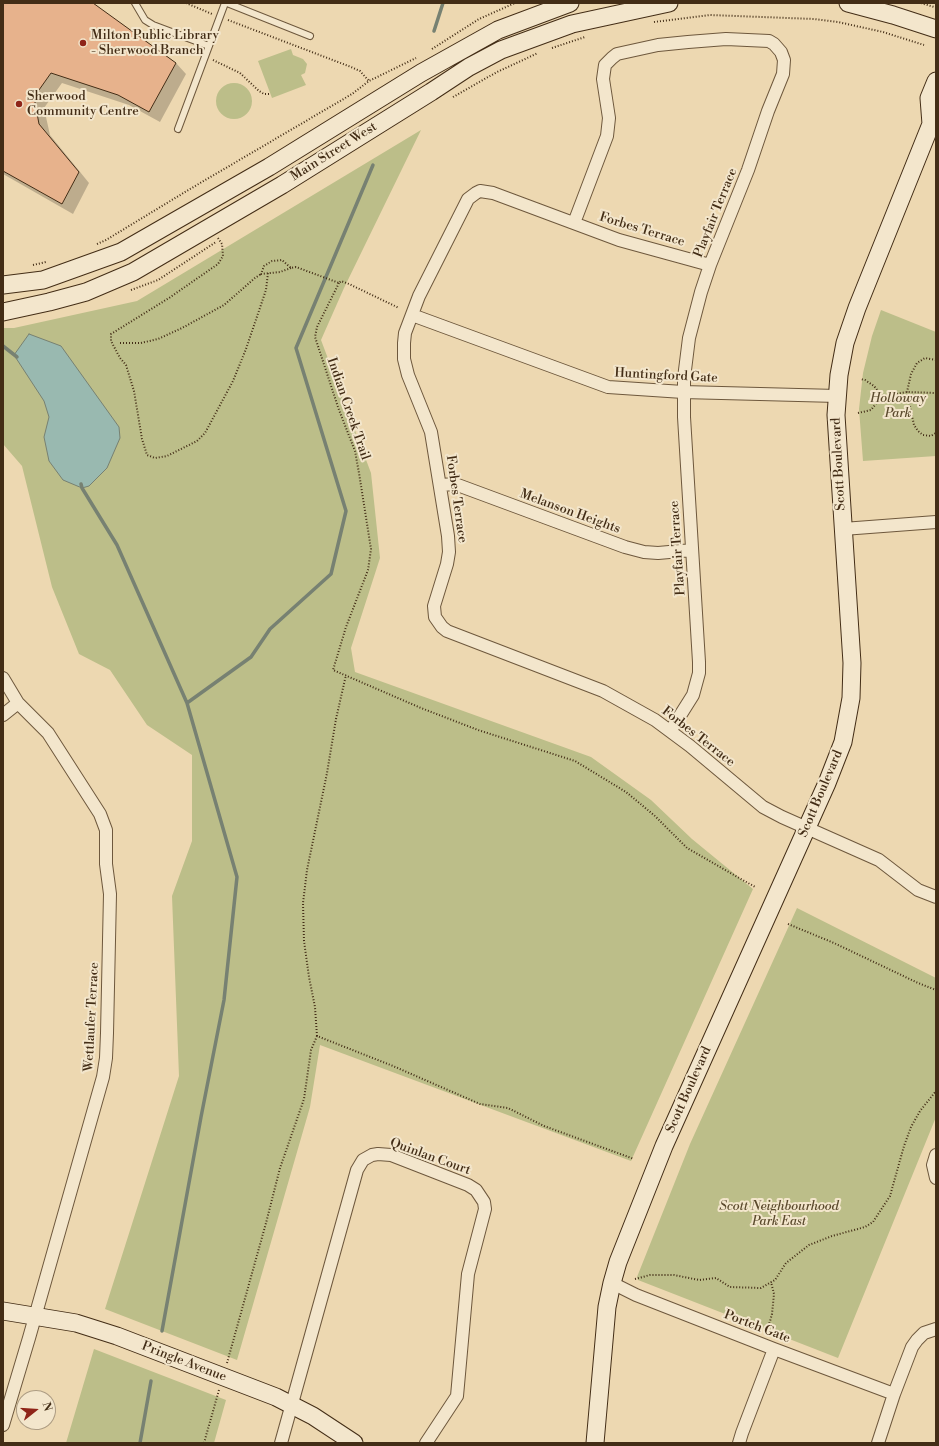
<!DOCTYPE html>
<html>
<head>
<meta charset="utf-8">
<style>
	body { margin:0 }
	#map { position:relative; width:939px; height:1446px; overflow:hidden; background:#edd8b1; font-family:"Libre Bodoni",serif }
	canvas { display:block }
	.frame { position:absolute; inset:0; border:4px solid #432d16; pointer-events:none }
	.north { position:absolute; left:16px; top:1390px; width:40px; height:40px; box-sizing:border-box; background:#f3e6cc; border:1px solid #ad9c83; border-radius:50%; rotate:73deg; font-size:11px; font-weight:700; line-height:16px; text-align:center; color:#432d16 }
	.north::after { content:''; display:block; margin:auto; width:14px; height:18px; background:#8f2418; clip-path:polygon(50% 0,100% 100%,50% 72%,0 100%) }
</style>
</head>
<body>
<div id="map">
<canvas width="939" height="1446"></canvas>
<div class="frame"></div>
<div class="north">N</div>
</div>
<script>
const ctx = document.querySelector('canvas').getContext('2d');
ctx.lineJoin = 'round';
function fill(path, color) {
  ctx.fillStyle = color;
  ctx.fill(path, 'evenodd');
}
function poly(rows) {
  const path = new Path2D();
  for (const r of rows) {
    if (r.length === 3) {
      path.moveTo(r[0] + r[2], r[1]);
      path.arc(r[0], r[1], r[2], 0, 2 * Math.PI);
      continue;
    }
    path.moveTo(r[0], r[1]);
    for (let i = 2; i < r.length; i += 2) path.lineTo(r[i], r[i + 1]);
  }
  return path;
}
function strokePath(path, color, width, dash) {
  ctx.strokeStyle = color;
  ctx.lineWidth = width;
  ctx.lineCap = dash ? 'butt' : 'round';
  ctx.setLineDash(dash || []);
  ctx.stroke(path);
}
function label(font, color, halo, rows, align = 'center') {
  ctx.font = font + ' "Libre Bodoni",serif';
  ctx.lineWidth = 4;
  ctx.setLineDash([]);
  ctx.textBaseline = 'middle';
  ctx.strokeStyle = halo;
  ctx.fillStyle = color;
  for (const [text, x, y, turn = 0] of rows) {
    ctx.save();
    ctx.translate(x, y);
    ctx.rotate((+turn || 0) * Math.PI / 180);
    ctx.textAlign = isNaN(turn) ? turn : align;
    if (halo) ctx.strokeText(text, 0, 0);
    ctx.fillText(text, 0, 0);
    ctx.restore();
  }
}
fill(poly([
	[291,49,293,55,303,59,307,64,305,73,301,75,306,85,272,98,258,61],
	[234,101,18],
	[421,130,344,288,321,340,371,473,380,558,351,648,355,672,591,757,651,800,692,839,753,889,631,1161,320,1045,310,1107,237,1360,105,1309,179,1076,172,896,192,841,192,755,147,725,110,670,79,654,52,587,22,466,3,444,3,328,14,328,137,301],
	[881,310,936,332,936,456,863,461,859,409,863,373,872,336],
	[797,908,936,978,936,1117,838,1358,638,1280,637,1277,690,1144],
	[94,1349,226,1400,214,1443,66,1443]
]), '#bcbe89');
const water = poly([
	[29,334,61,346,119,427,120,438,107,468,89,486,82,488,63,480,49,461,44,437,49,417,44,401,14,355,29,334]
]);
fill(water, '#99b9b0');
strokePath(water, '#778172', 1);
fill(poly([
	[3,3,91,3,176,63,186,74,160,122,129,105,62,83,44,108,50,135,89,183,73,214,3,174]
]), '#0003');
strokePath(poly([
	[434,31,443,3],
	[3,346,17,357],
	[81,484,82,488,117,545,187,703,237,877,224,1000,201,1117,162,1331],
	[187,703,251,657,270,629,331,574,346,511,296,348,373,165],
	[140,1443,151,1381]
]), '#778172', 3.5);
const building = poly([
	[3,3,93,3,176,63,149,112,118,95,51,73,34,97,39,124,79,172,62,204,3,171,3,3]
]);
fill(building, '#e7b28c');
strokePath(building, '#432d16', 1);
const lane = poly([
	[135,3,145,20,153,25,209,46],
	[227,3,310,36],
	[178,129,225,3]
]);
const street = poly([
	[574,223,607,136,609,118,603,79,605,65,612,58,617,54,658,45,688,42,726,39,769,41,774,44,781,52,784,60,783,74,768,111,748,170,710,265,701,292,689,338,684,378,684,417,699,662,699,673,693,695,671,730],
	[710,265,619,240,493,193,480,191,476,193,468,199,419,296,405,333,404,343,404,359,408,375,431,432,448,536,449,552,447,564,434,606,435,617,442,627,447,631,603,691,655,720,690,746,763,807,782,817,879,860,918,890,936,897],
	[412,315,608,387,683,392,837,396],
	[441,485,455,484,625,547,644,552,658,553,692,550],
	[843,529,936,522],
	[3,678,18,703,48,733,100,814,106,830,106,864,110,894,107,1033,106,1058,103,1077,29,1338,3,1425],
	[3,715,18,703],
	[936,1155,933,1165,936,1178],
	[612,1283,636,1295,774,1349,894,1394],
	[281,1443,357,1170,363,1160,372,1155,378,1154,391,1155,468,1185,476,1190,484,1202,485,1209,468,1274,457,1396,426,1443],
	[739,1443,742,1433,774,1349],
	[878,1443,894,1394,912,1347,917,1340,924,1333,936,1329]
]);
const secondary = poly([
	[848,3,893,15,936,29],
	[931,124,929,98,936,81],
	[3,285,43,280,121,252,269,167,421,73,498,30,570,3],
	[3,312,49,302,86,292,133,272,282,185,431,92,469,67,501,50,572,24,669,3],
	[3,1311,76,1323,117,1336,276,1397,313,1416,354,1443],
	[595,1443,607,1307,612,1283,618,1262,664,1146,827,783,843,742,851,698,852,663,836,415,839,375,845,343,857,308,931,124,936,118]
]);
strokePath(lane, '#6e583d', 8);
strokePath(street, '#6e583d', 14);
strokePath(secondary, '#432d16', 19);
strokePath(poly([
	[186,3,212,14],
	[921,3,934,7],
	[228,20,351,67,360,71,369,81],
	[654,22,710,15,814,19,838,22,883,32,924,45],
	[552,48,585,37],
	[432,49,479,19,515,3],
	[213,60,240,73,259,91,264,94,271,94],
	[453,97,497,72,538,53],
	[218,238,222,244,223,256,218,264,169,298,111,334,111,341,120,358,126,365,134,391,142,439,147,455,155,458,167,456,197,441,205,433,233,381,246,349,266,290,268,273],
	[97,244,106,240,190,189,352,94,369,81,416,58],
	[33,265,46,262],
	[291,268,280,272,261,274,264,266,272,261,282,260,291,268,296,267,339,283,341,281,349,284,399,308],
	[339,283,317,327,315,337,339,410,355,451,359,473,371,549,368,570,346,627,333,670,421,708,478,730,575,761,626,792,655,816,687,848,755,887],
	[131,290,158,280,216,242],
	[120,343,141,343,158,339,182,328,224,305,255,278,261,274],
	[936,360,925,358,917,363,911,374,907,392,914,425,918,431,923,435,931,436,936,433],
	[936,394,936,401],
	[882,396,907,392,936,393],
	[858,413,871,410,882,396,874,386,865,380,860,379],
	[788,924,834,943,918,983,936,990],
	[317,1036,315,1007,309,977,304,941,303,903,307,870,327,773,336,719,346,675],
	[635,1279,650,1275,674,1275,699,1280,716,1278,730,1287,761,1288,775,1280,786,1263,809,1245,832,1236,865,1227,873,1222,890,1196,904,1146,911,1127,920,1111,936,1091],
	[767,1332,772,1314,774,1294,771,1282],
	[227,1363,266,1223,280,1168,304,1099,311,1050,317,1036,393,1066,480,1104,508,1108,544,1126,634,1159],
	[204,1443,219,1390]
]), '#432d16', 2, [1, 2]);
strokePath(lane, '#f3e6cc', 6);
strokePath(street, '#f3e6cc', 12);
strokePath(secondary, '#f3e6cc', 17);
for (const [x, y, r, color] of [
	[83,43,4,"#8f2418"],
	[19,104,4,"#8f2418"]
]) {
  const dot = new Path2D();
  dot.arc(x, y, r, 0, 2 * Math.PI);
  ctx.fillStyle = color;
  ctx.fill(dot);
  strokePath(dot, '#f3e6cc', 1.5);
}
label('13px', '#432d16', '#f3e6cc', [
	["Milton Public Library",91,36],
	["- Sherwood Branch",91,51],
	["Sherwood",27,97],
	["Community Centre",27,112]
], 'left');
label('13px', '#432d16', '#f3e6cc', [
	["Main Street West",334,152,-32],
	["Playfair Terrace",716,213,-68],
	["Forbes Terrace",642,230,17],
	["Huntingford Gate",666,376,3],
	["Indian Creek Trail",348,409,71],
	["Scott Boulevard",839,464,-93],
	["Forbes Terrace",456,499,82],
	["Melanson Heights",570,512,20],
	["Playfair Terrace",678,548,-94],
	["Forbes Terrace",698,737,38],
	["Scott Boulevard",821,794,-67],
	["Wettlaufer Terrace",92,1017,-87],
	["Scott Boulevard",689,1090,-66],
	["Quinlan Court",430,1157,20],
	["Portch Gate",757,1327,21],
	["Pringle Avenue",184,1362,21]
]);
label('italic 13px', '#5b4a2d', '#f3e6cc', [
	["Holloway",898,399],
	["Park",898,414],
	["Scott Neighbourhood",779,1207],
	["Park East",779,1222]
]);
</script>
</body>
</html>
